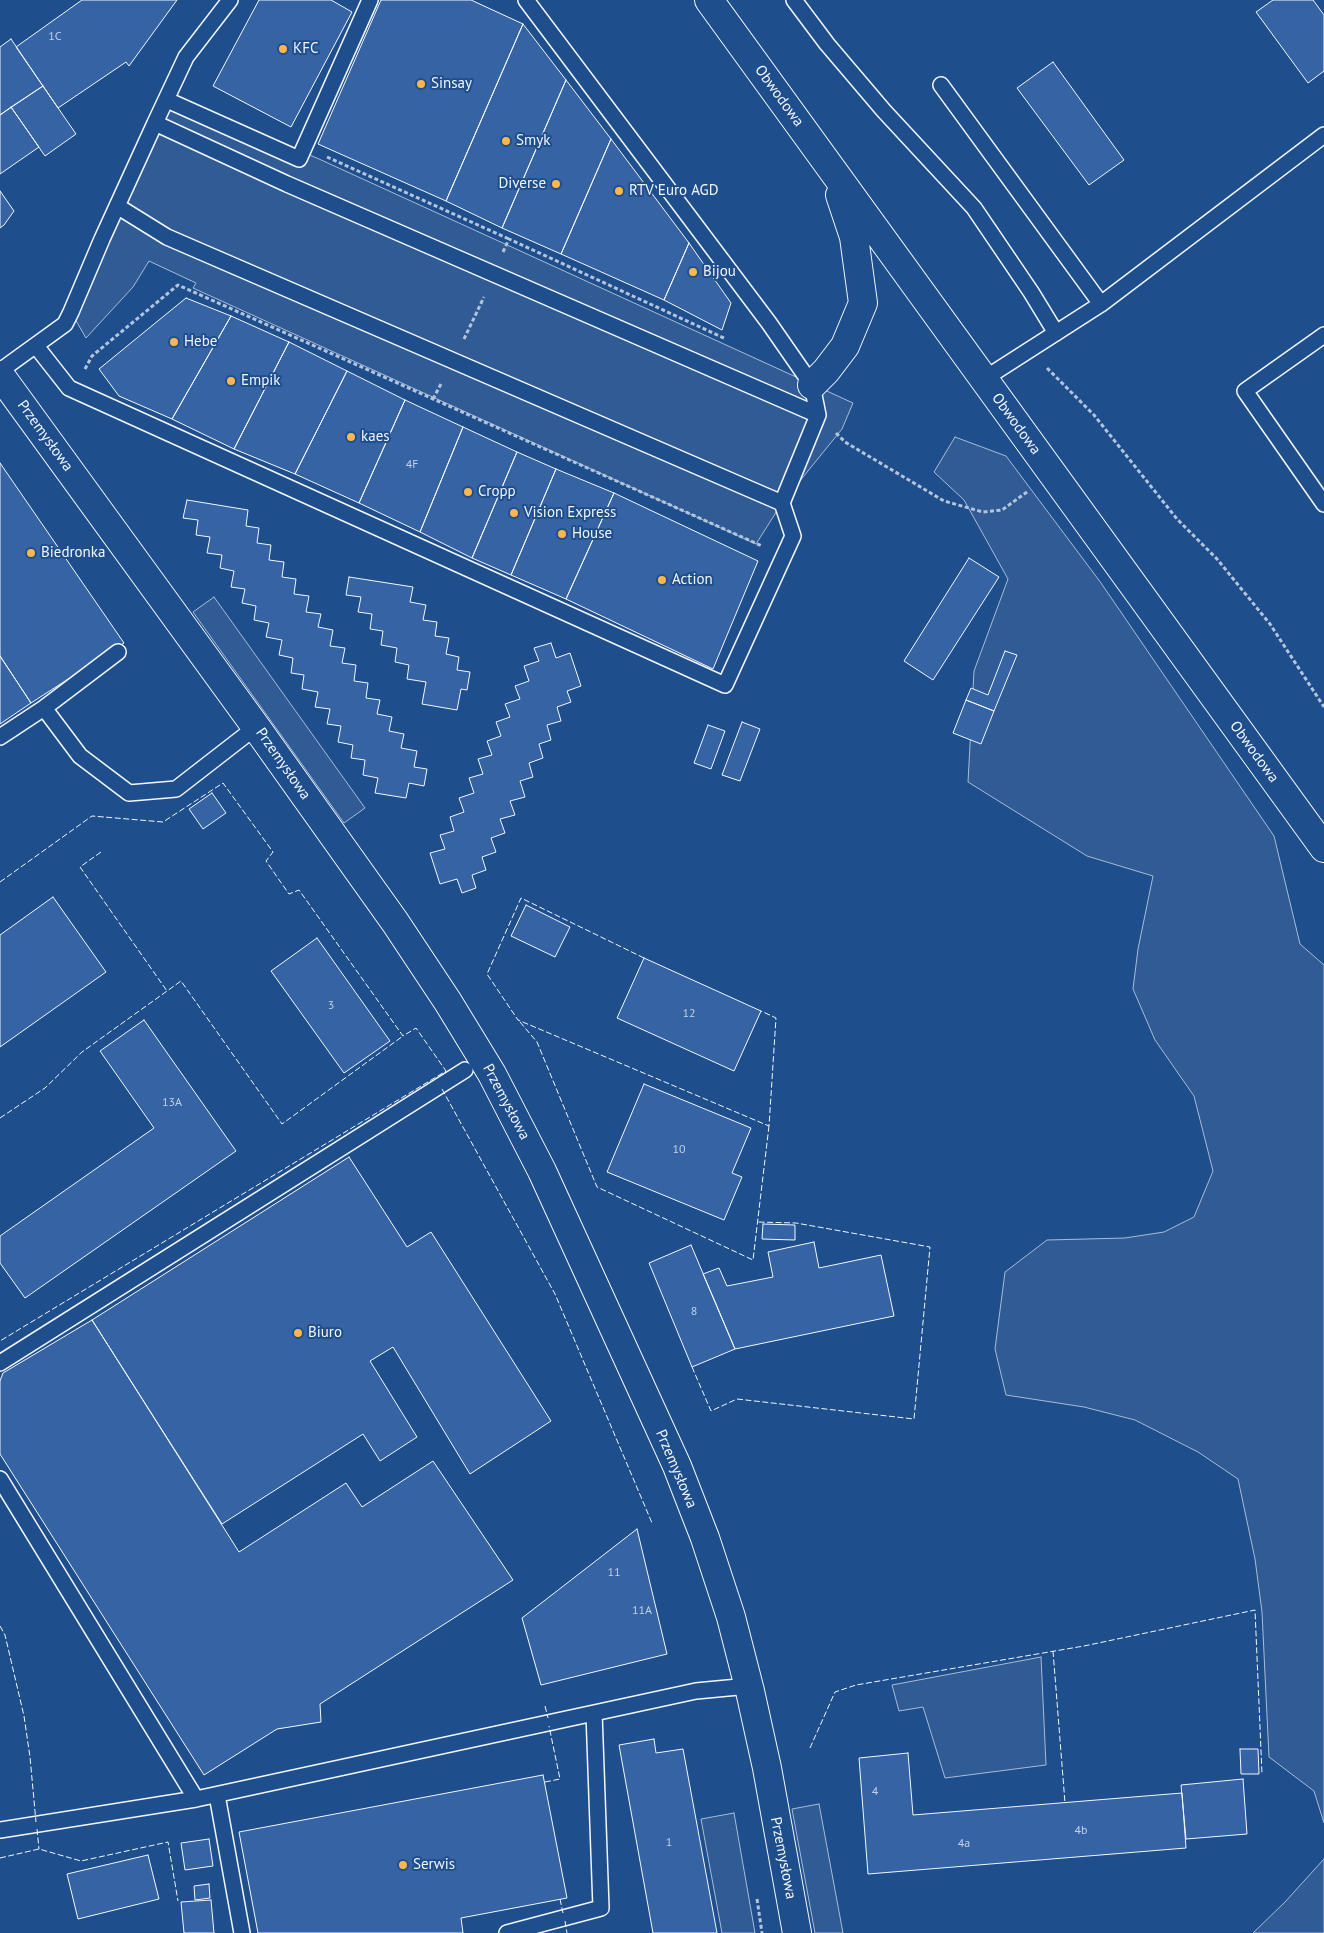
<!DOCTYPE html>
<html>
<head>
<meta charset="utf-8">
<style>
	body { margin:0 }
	canvas { display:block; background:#1f4e8c }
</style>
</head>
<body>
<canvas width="1324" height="1933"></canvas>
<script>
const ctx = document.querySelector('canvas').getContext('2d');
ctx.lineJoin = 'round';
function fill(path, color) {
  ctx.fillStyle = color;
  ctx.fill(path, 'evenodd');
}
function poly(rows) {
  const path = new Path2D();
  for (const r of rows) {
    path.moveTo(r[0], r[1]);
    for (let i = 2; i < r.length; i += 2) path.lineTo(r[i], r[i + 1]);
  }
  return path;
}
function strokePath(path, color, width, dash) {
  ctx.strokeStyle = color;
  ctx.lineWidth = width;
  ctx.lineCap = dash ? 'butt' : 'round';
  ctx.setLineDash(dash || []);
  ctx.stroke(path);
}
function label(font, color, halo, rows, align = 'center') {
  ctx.font = font + ' "PT Sans",sans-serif';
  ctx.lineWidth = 4;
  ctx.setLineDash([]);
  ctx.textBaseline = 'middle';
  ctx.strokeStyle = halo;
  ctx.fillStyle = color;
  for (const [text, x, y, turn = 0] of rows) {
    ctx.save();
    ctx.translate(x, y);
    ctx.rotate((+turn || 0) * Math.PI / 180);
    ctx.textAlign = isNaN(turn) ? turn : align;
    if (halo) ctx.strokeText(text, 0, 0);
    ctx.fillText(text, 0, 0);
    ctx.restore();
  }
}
const built = poly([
	[169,95,319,159,853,403,842,429,782,503,756,544,193,288,196,283,149,261,133,287,86,338,71,312,169,95],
	[955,437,1006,456,1101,583,1274,836,1300,944,1324,965,1324,1823,1314,1791,1269,1757,1262,1612,1255,1559,1238,1479,1198,1452,1135,1420,1084,1407,1006,1395,995,1349,1005,1272,1047,1240,1125,1238,1164,1232,1194,1217,1213,1171,1194,1096,1155,1040,1133,989,1138,949,1153,876,1087,856,968,782,974,671,1008,579,964,500,934,472,955,437],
	[214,597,365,808,344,823,193,612,214,597],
	[1041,1657,1046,1765,945,1778,923,1707,899,1711,892,1685,1041,1657],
	[819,1804,843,1933,815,1933,792,1809,819,1804],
	[734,1813,755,1933,722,1933,701,1819,734,1813],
	[1324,1859,1324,1933,1253,1933,1285,1902,1324,1859]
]);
fill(built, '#305b95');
strokePath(built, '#a8bbd7', 1);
const building = poly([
	[82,0,177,0,129,66,126,62,58,108,16,47,82,0],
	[259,0,331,0,352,12,291,127,213,86,259,0],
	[381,0,471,0,523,24,446,201,318,144,381,0],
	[1273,0,1313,0,1324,15,1324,71,1308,83,1256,12,1273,0],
	[523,24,566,80,502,228,446,201,523,24],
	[11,39,43,86,0,115,0,47,11,39],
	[1053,62,1124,160,1089,185,1017,88,1053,62],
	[566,80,611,139,561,254,502,228,566,80],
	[43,86,76,134,45,156,11,107,43,86],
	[11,107,39,147,0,174,0,115,11,107],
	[611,139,689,243,664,300,561,254,611,139],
	[0,191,14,211,4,225,0,228,0,191],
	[689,243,731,303,722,330,664,300,689,243],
	[186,298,231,316,172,419,119,396,99,369,186,298],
	[231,316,289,342,234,449,172,419,231,316],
	[289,342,347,371,295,474,234,449,289,342],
	[347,371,405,400,359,503,295,474,347,371],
	[405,400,463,427,420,532,359,503,405,400],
	[463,427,517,452,472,558,420,532,463,427],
	[517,452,556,469,511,575,472,558,517,452],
	[0,463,124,643,31,703,0,656,0,463],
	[556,469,614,493,566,599,511,575,556,469],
	[614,493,758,561,713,669,566,599,614,493],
	[187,500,248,510,246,526,259,528,257,543,271,545,269,560,284,562,282,577,296,579,294,594,309,596,306,612,321,614,318,627,333,630,330,646,345,648,342,663,356,665,354,681,368,683,366,698,380,700,377,714,392,717,389,731,404,734,401,748,417,751,414,767,427,769,424,786,409,783,406,798,375,793,378,778,363,775,365,760,351,758,353,745,338,742,341,726,327,724,330,709,315,707,318,692,302,689,304,675,291,673,293,658,279,655,282,640,266,637,269,623,254,620,256,606,242,603,245,589,231,587,234,571,220,568,222,555,207,553,210,537,196,535,198,520,183,518,187,500],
	[969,558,999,577,933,680,904,661,969,558],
	[349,577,413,587,410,602,426,605,423,620,437,622,435,636,449,638,446,654,459,657,457,670,470,672,467,690,461,689,457,710,422,704,426,682,407,679,409,665,395,662,397,648,381,645,383,631,370,629,372,614,358,612,361,597,346,595,349,577],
	[551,643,556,658,570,653,581,686,567,691,571,702,557,707,561,721,547,725,551,740,539,744,543,758,529,763,533,777,520,781,525,797,510,801,515,815,500,819,505,833,491,838,496,852,482,857,486,870,472,875,476,888,462,893,457,879,440,884,430,853,445,849,440,835,454,831,450,817,464,812,459,798,474,793,469,778,483,774,478,759,492,755,487,741,501,736,496,722,510,717,505,704,520,699,515,686,529,681,524,666,539,661,534,648,551,643],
	[1005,651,1017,655,994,711,966,700,971,688,988,695,1005,651],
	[0,656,31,703,0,724,0,656],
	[966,700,994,711,981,744,953,733,966,700],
	[742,722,760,729,740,781,722,775,742,722],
	[708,725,725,731,711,769,694,763,708,725],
	[212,793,226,813,203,829,189,809,212,793],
	[53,897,106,972,0,1047,0,935,53,897],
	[526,905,570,927,555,957,511,936,526,905],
	[317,938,390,1041,344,1073,271,971,317,938],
	[644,958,761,1011,734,1071,617,1018,644,958],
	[144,1020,236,1151,25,1298,0,1263,0,1236,154,1128,100,1051,144,1020],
	[644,1084,751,1128,732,1173,742,1177,724,1220,607,1172,644,1084],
	[349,1157,407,1247,431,1232,551,1421,470,1474,393,1347,370,1361,417,1437,380,1461,363,1434,222,1524,92,1320,349,1157],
	[763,1224,795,1225,795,1240,762,1239,763,1224],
	[814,1242,819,1268,881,1255,894,1316,735,1349,703,1274,719,1268,727,1286,773,1277,768,1252,814,1242],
	[691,1245,735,1349,692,1367,649,1263,691,1245],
	[92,1320,239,1552,346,1483,362,1507,433,1461,513,1580,320,1704,321,1722,277,1729,204,1775,0,1454,0,1381,3,1373,92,1320],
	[637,1529,667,1654,541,1685,522,1618,637,1529],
	[654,1739,656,1753,683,1749,717,1933,653,1933,619,1745,654,1739],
	[1240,1749,1258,1749,1259,1774,1241,1774,1240,1749],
	[908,1753,913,1815,1182,1793,1186,1848,868,1874,859,1758,908,1753],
	[543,1775,567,1898,461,1918,463,1933,258,1933,239,1832,543,1775],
	[1243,1779,1247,1834,1186,1839,1181,1785,1243,1779],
	[209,1839,213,1866,185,1870,181,1843,209,1839],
	[148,1855,159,1899,78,1919,67,1874,148,1855],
	[209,1884,210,1898,195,1900,194,1886,209,1884],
	[211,1900,214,1933,184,1933,181,1902,211,1900]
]);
fill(building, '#3563a3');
strokePath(building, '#f2f6ff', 1);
const lane = poly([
	[526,0,769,323,812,385,818,415],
	[794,0,827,44,884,111,974,208,1031,292,1056,333],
	[941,85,1101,304],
	[167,100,299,159,370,0],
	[155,123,186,57,230,0],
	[1324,335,1245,391,1324,504],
	[36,346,69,388,725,685,793,536,782,503],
	[0,371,65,324,71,312,102,239,155,123,287,184,818,415,782,503,167,237,117,206],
	[984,379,1101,304,1324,135],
	[44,708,80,756,129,793,176,789,256,727],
	[0,737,44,708,118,652],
	[0,1363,465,1070],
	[0,1479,196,1799,696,1691,749,1686],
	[217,1795,242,1933],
	[0,1830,196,1799],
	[507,1933,601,1908,594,1713]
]);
const street = poly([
	[0,375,256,727,395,922,448,1002,492,1074,542,1171,677,1466,705,1538,731,1617,750,1691,767,1768,797,1933]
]);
const primary = poly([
	[709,0,1324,848],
	[812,385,826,371,845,346,863,303,854,237,840,195]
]);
strokePath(lane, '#f2f6ff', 18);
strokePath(street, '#f2f6ff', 30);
strokePath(primary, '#f2f6ff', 30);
strokePath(poly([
	[327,157,509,239],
	[503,252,509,239,726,339],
	[464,339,484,297],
	[1047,368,1094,415,1177,519,1217,559,1270,624,1324,707],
	[85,369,92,356,178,285,762,546],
	[433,399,442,382],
	[836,433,845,442,944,501,983,512,1002,510,1027,492],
	[757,1899,762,1933]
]), '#b3c4dc', 3, [4, 2.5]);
strokePath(lane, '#1f4e8c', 15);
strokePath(street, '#1f4e8c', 28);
strokePath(primary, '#1f4e8c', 28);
strokePath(poly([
	[101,852,80,867,167,991],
	[0,882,92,816,163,822,223,783,273,852,266,861,289,894,299,890,403,1036,416,1028,446,1071,0,1341],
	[644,958,521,898,487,974,518,1020,769,1126,776,1018,761,1011],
	[520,1022,537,1042,597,1187,753,1260,769,1126],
	[442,1089,555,1294,652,1523],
	[0,1118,45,1088,82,1052,181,981,282,1124,403,1036],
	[692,1367,711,1411,737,1399,914,1419,930,1247,796,1223,757,1222],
	[0,1626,5,1635,24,1716,30,1757,36,1822],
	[1053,1651,1065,1803],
	[545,1706,548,1718],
	[810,1748,835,1692,856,1685,1084,1646,1255,1610,1262,1774],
	[545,1782,560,1779,549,1726],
	[37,1829,39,1849],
	[0,1858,39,1849,81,1861,168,1842,178,1901],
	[560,1899,563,1913],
	[565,1921,567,1933]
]), '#f2f6ff', 1, [6, 2.5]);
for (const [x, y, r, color] of [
	[283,49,5,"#ffb74d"],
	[421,84,5,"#ffb74d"],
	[506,141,5,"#ffb74d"],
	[556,184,5,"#ffb74d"],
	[619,191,5,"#ffb74d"],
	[693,272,5,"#ffb74d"],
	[174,342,5,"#ffb74d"],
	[231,381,5,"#ffb74d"],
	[351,437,5,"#ffb74d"],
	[468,492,5,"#ffb74d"],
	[514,513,5,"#ffb74d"],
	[562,534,5,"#ffb74d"],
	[31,553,5,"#ffb74d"],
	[662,580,5,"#ffb74d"],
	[298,1333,5,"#ffb74d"],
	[403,1865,5,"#ffb74d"]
]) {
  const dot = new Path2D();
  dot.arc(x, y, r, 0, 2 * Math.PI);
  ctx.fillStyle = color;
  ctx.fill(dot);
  strokePath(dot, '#1f4e8c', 2);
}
label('12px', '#c3d1e8', null, [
	["1C",55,37],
	["4F",412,465],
	["3",331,1006],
	["12",689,1014],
	["13A",172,1103],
	["10",679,1150],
	["8",694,1312],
	["11",614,1573],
	["11A",642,1611],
	["4",875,1792],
	["4b",1081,1831],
	["1",669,1843],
	["4a",964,1844]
]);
label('15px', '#f2f6ff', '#1f4e8c', [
	["KFC",293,49],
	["Sinsay",431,84],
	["Smyk",516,141],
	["Diverse",546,184,"right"],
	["RTV Euro AGD",629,191],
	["Bijou",703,272],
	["Hebe",184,342],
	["Empik",241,381],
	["kaes",361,437],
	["Cropp",478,492],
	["Vision Express",524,513],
	["House",572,534],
	["Biedronka",41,553],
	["Action",672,580],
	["Biuro",308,1333],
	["Serwis",413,1865]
], 'left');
label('15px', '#f2f6ff', '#1f4e8c', [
	["Obwodowa",779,96,54],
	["Obwodowa",1016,424,54],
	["Przemysłowa",45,436,54],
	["Obwodowa",1254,752,54],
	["Przemysłowa",283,764,55],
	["Przemysłowa",506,1102,62],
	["Przemysłowa",676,1469,67],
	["Przemysłowa",783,1858,79]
]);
</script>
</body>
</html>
